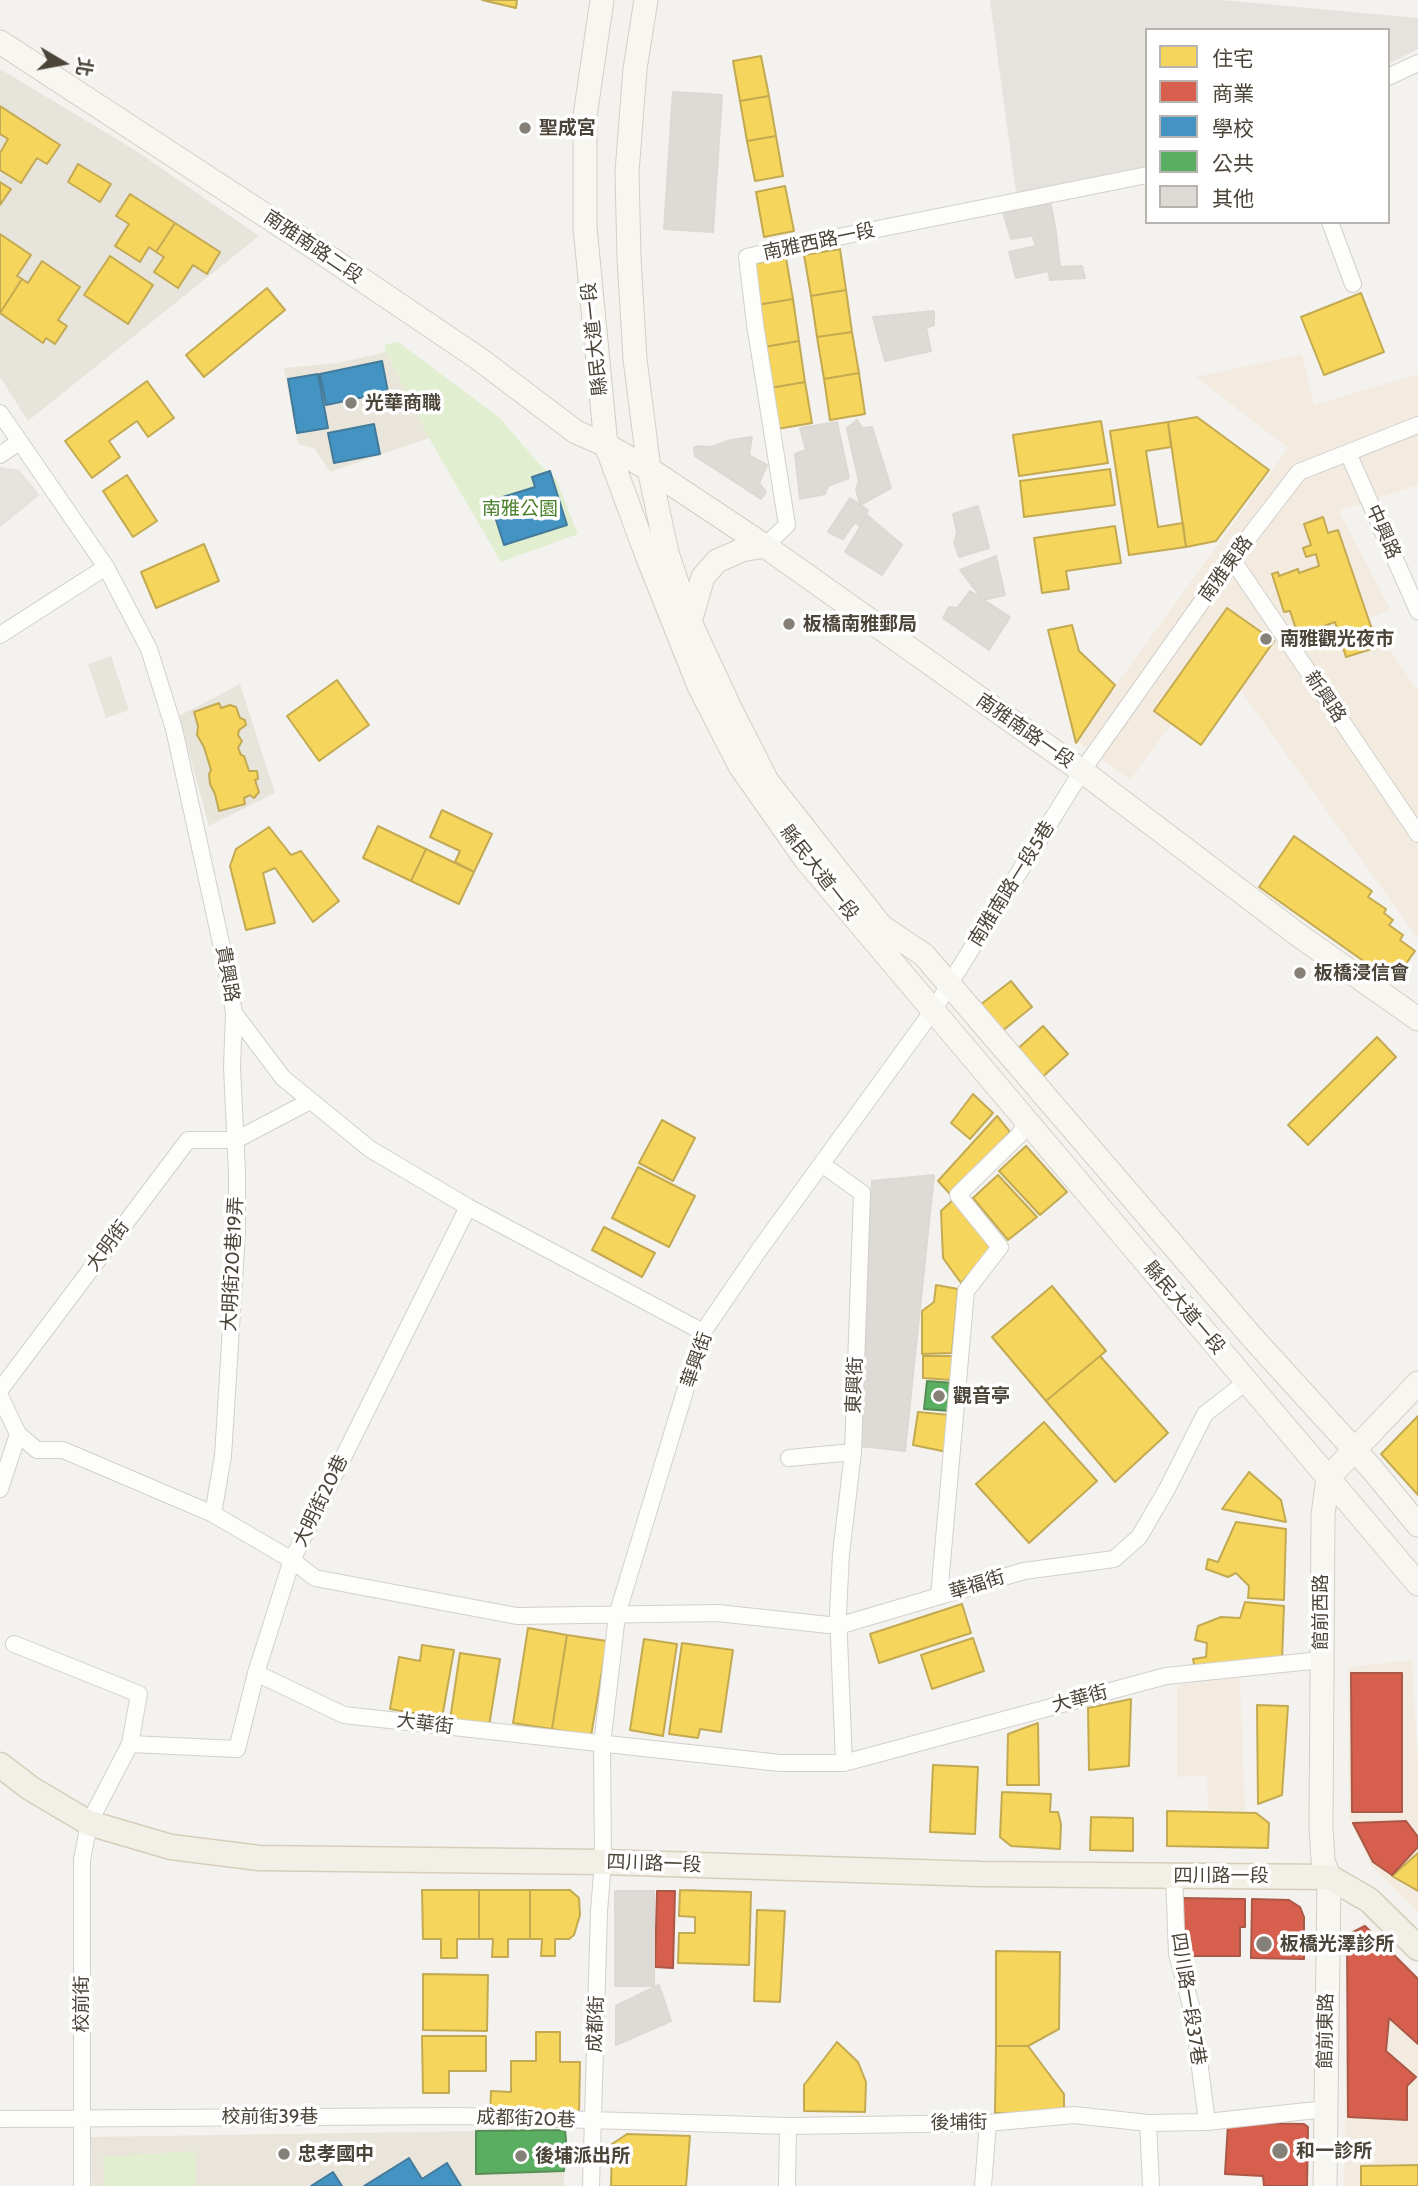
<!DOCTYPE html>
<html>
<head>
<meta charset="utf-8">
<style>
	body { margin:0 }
	#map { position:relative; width:1418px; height:2186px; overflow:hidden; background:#f4f2ee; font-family:Cabin,"Noto Sans TC",sans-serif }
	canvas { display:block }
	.legend { position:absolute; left:1145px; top:28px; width:245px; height:196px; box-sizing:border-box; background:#fff; border:2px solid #b7b4b0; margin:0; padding:9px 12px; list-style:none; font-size:21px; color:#4b4439 }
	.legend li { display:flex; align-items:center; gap:14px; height:35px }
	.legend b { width:35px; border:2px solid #b7b4b0 }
	.north { position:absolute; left:28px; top:28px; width:70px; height:70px; -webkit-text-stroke:5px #fff; paint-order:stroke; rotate:100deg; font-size:19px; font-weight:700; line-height:28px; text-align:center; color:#4b4439 }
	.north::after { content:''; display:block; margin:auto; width:24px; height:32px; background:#4b4439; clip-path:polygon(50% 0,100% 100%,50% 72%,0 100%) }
</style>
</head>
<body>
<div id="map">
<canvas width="1418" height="2186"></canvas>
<ul class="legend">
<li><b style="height:19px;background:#f6d55c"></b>住宅</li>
<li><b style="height:19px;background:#d6604d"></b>商業</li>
<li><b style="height:19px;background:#4393c3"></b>學校</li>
<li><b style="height:19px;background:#5aae61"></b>公共</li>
<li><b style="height:19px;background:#dedbd6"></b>其他</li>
</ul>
<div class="north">北</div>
</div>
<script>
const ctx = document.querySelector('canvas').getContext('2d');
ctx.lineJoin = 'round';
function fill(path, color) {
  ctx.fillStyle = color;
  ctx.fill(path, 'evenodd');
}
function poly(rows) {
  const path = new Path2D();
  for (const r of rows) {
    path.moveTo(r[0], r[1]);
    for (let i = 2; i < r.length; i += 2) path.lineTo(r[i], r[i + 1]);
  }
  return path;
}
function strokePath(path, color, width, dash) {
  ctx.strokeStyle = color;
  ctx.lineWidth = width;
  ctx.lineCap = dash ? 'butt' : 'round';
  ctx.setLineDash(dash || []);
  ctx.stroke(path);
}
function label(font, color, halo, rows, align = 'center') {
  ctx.font = font + ' Cabin,"Noto Sans TC",sans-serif';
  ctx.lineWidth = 7;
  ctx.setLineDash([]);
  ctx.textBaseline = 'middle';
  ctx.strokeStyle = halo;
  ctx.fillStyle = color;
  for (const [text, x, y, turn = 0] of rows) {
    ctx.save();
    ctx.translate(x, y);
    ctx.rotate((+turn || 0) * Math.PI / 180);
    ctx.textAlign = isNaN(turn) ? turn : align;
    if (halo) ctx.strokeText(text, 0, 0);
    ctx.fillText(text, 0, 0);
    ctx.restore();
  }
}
fill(poly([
	[0,69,135,150,259,236,28,421,0,377],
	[111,656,129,710,106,718,88,664],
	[240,684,275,793,209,826,179,716]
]), '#e7e4dc');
fill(poly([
	[1302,354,1314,405,1418,374,1418,485,1339,511,1390,609,1369,619,1418,691,1418,939,1219,660,1130,780,1076,740,1288,448,1196,377],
	[1412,1660,1418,1767,1418,1912,1372,1867,1349,1818,1348,1667],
	[1240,1677,1245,1811,1208,1810,1207,1776,1177,1777,1177,1685],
	[1364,1923,1418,1977,1418,2186,1344,2186,1348,1933]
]), '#f3ebdf');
fill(poly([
	[386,352,429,438,330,472,314,448,298,444,284,368,338,363],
	[476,2131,476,2173,564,2171,564,2186,92,2186,91,2137]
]), '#eae5da');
fill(poly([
	[398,342,500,418,538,463,556,479,578,534,501,562,429,438,386,352,384,345],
	[195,2151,196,2186,105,2186,103,2157]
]), '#e1eecf');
fill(poly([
	[990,0,1221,0,1418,18,1418,49,1388,64,1388,30,1147,30,1147,166,1016,193],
	[0,467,19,470,40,495,0,527]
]), '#e6e3df');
const homes = poly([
	[482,0,517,0,516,8,482,0],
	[761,56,769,96,740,101,733,61,761,56],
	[769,96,776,136,747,141,740,101,769,96],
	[0,106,60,145,47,164,37,158,21,183,0,170,0,153,8,139,0,134,0,106],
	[776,136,783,176,755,181,747,141,776,136],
	[78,164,111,184,100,202,68,182,78,164],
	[0,182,11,189,0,205,0,182],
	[785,186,794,231,764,237,756,192,785,186],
	[130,194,175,223,156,252,149,247,140,262,115,246,129,224,116,216,130,194],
	[175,223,220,252,207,274,193,265,178,288,154,272,164,257,156,252,175,223],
	[0,234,31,255,17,276,22,279,0,313,0,234],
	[840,249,846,290,811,296,804,255,840,249],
	[110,256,153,285,128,324,84,295,110,256],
	[786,258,793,299,757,305,751,264,786,258],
	[42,261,80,287,58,320,67,326,55,344,46,338,43,343,0,313,22,279,28,283,42,261],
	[267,288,285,310,204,377,186,355,267,288],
	[846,290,852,332,817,337,811,296,846,290],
	[1361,293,1384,352,1324,375,1301,317,1361,293],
	[793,299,799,341,764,347,757,305,793,299],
	[852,332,859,373,824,379,817,337,852,332],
	[799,341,805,382,770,388,764,347,799,341],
	[859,373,865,414,830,420,824,379,859,373],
	[147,381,174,418,148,437,137,421,109,441,120,457,92,478,65,441,147,381],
	[805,382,812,423,777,429,770,388,805,382],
	[1197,417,1269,470,1216,541,1186,547,1168,422,1197,417],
	[1101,421,1108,463,1019,476,1013,435,1101,421],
	[1168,422,1171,447,1146,451,1158,527,1183,523,1186,547,1129,555,1110,431,1168,422],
	[1110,469,1115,505,1024,517,1020,481,1110,469],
	[127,475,157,521,133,537,103,491,127,475],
	[1323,517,1328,533,1338,530,1378,647,1346,657,1335,622,1298,635,1290,611,1284,612,1272,574,1278,572,1279,576,1298,569,1299,573,1319,566,1316,554,1306,557,1303,548,1311,545,1304,524,1323,517],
	[1115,526,1121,563,1066,571,1069,589,1042,593,1034,538,1115,526],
	[204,544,219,581,156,608,141,572,204,544],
	[1227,608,1274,641,1201,745,1154,711,1227,608],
	[1072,625,1079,651,1115,685,1076,743,1048,630,1072,625],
	[337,680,369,725,319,761,287,716,337,680],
	[219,703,221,708,230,705,236,707,240,718,245,720,246,725,239,730,238,735,242,741,238,748,241,755,244,756,249,771,257,771,258,779,255,780,259,792,254,798,250,795,244,798,245,804,219,811,215,794,210,784,209,774,211,770,204,747,197,735,198,726,194,712,219,703],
	[442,810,492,834,474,872,455,862,460,851,430,837,442,810],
	[378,826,426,849,411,881,363,858,378,826],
	[269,827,291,855,301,851,339,901,313,922,275,868,263,873,275,923,246,930,230,866,236,849,269,827],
	[1294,836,1372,891,1368,897,1386,909,1384,913,1393,920,1389,925,1403,935,1400,940,1415,951,1393,982,1259,887,1294,836],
	[426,849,474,872,459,904,411,881,426,849],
	[1011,981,1032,1007,1001,1032,980,1005,1011,981],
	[1043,1026,1068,1054,1038,1081,1013,1053,1043,1026],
	[1377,1037,1396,1057,1308,1145,1288,1125,1377,1037],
	[973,1094,993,1113,970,1139,951,1123,973,1094],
	[997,1116,1010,1132,951,1195,938,1181,997,1116],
	[662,1120,695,1138,673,1181,639,1163,662,1120],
	[1026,1146,1067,1192,1040,1215,999,1171,1026,1146],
	[638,1167,695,1196,669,1247,612,1218,638,1167],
	[998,1175,1037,1217,1008,1240,973,1198,998,1175],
	[955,1198,994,1247,961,1283,943,1258,941,1211,955,1198],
	[604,1227,655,1253,642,1277,592,1250,604,1227],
	[936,1285,958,1289,952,1353,922,1354,922,1311,934,1302,936,1285],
	[1052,1286,1106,1351,1046,1401,992,1337,1052,1286],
	[923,1356,953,1356,951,1380,923,1378,923,1356],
	[1100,1356,1168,1433,1115,1482,1046,1401,1100,1356],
	[918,1412,950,1415,947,1452,913,1445,918,1412],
	[1418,1416,1418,1495,1381,1454,1418,1416],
	[1044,1422,1097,1481,1029,1543,976,1484,1044,1422],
	[1249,1472,1281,1500,1286,1522,1222,1509,1249,1472],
	[1236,1522,1286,1529,1284,1600,1248,1598,1249,1586,1236,1573,1228,1577,1206,1569,1208,1559,1218,1562,1236,1522],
	[1245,1602,1284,1606,1282,1659,1195,1669,1193,1659,1206,1657,1207,1643,1195,1640,1198,1626,1221,1617,1240,1618,1245,1602],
	[962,1604,971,1633,879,1663,870,1634,962,1604],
	[528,1628,567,1635,552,1729,513,1723,528,1628],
	[567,1635,607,1641,591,1736,552,1729,567,1635],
	[973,1638,984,1671,932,1689,921,1655,973,1638],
	[644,1639,677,1644,663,1736,630,1730,644,1639],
	[682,1643,733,1650,721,1732,700,1729,698,1738,669,1734,682,1643],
	[422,1645,454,1650,442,1718,390,1709,399,1657,420,1661,422,1645],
	[460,1653,500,1659,489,1726,450,1720,460,1653],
	[1131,1699,1129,1766,1089,1770,1088,1708,1131,1699],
	[1257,1705,1288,1706,1282,1795,1258,1804,1257,1705],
	[1038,1723,1039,1785,1007,1785,1008,1734,1038,1723],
	[933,1765,978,1767,975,1834,930,1832,933,1765],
	[1002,1792,1051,1794,1050,1812,1058,1812,1061,1824,1060,1849,1011,1846,1000,1837,1002,1792],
	[1167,1811,1256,1813,1269,1823,1268,1848,1167,1846,1167,1811],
	[1091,1817,1133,1818,1133,1851,1090,1850,1091,1817],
	[1418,1853,1418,1891,1392,1876,1418,1853],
	[422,1890,479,1890,479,1939,457,1939,457,1958,441,1958,441,1939,423,1939,422,1890],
	[479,1890,530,1890,530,1939,508,1939,508,1957,492,1957,493,1939,479,1939,479,1890],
	[530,1890,570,1890,579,1898,580,1915,574,1935,569,1939,555,1939,555,1956,541,1956,542,1939,530,1939,530,1890],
	[680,1890,751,1892,749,1965,678,1963,679,1933,695,1933,695,1917,679,1916,680,1890],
	[757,1910,785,1911,780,2002,754,2001,757,1910],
	[996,1951,1060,1952,1059,2029,1028,2046,996,2046,996,1951],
	[423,1974,488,1975,487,2031,423,2030,423,1974],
	[536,2032,560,2032,560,2062,580,2062,579,2116,490,2115,491,2091,511,2092,511,2061,536,2061,536,2032],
	[422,2036,486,2036,486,2071,449,2071,449,2093,423,2093,422,2036],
	[837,2042,858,2062,866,2082,865,2112,804,2111,804,2085,837,2042],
	[996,2046,1028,2046,1064,2094,1064,2113,995,2113,996,2046],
	[627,2134,690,2136,686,2186,611,2186,612,2144,627,2134],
	[1418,2165,1418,2186,1361,2186,1361,2166,1418,2165]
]);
fill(homes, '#f6d55c');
strokePath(homes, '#c3aa52', 2);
const shops = poly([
	[1351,1673,1402,1673,1402,1812,1352,1812,1351,1673],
	[1406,1821,1418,1837,1418,1847,1392,1875,1373,1862,1353,1823,1406,1821],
	[657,1891,675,1891,673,1968,655,1967,657,1891],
	[1180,1898,1245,1899,1245,1927,1240,1927,1240,1956,1187,1956,1187,1934,1180,1934,1180,1898],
	[1252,1899,1289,1900,1300,1907,1304,1917,1304,1959,1251,1958,1252,1899],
	[1365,1926,1418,1979,1418,2044,1389,2018,1386,2051,1416,2077,1407,2086,1407,2120,1348,2117,1347,1935,1365,1926],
	[1228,2123,1304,2124,1308,2127,1307,2186,1264,2186,1263,2176,1225,2174,1228,2123]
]);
fill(shops, '#d6604d');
strokePath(shops, '#ac5847', 2);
const schools = poly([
	[382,361,388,392,326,405,320,374,382,361],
	[318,374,328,428,297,433,288,379,318,374],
	[374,424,380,454,334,463,328,433,374,424],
	[550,471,567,525,504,545,490,501,535,487,532,477,550,471],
	[409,2158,422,2179,447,2163,461,2186,364,2186,409,2158],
	[333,2172,342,2186,311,2186,333,2172]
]);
fill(schools, '#4393c3');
strokePath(schools, '#457b9a', 2);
const public = poly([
	[927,1381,954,1383,950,1411,924,1409,927,1381],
	[565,2130,566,2140,564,2171,476,2174,476,2131,565,2130]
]);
fill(public, '#5aae61');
strokePath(public, '#568e55', 2);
const building = poly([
	[673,92,722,95,713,232,664,229,673,92],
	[1049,195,1056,232,1011,239,1001,205,1049,195],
	[1056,232,1060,267,1082,266,1085,278,1050,280,1048,271,1016,278,1009,252,1036,246,1033,238,1056,232],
	[934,311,934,325,926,328,931,351,885,361,873,317,934,311],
	[857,420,862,428,872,427,891,488,860,505,856,489,859,482,847,428,857,420],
	[837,422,849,478,828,486,825,494,800,499,795,454,806,450,800,428,837,422],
	[752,437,749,455,767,465,759,483,766,492,761,499,695,456,694,448,698,446,711,447,731,440,752,437],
	[850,498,868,510,860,526,855,522,843,539,828,532,850,498],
	[978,506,989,548,959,557,954,542,957,533,953,514,978,506],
	[867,515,902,545,882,575,845,552,867,515],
	[996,556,1005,595,983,600,960,570,996,556],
	[970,591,1010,617,989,650,943,618,949,607,957,608,970,591],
	[934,1175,905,1451,860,1446,872,1181,934,1175],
	[615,1891,654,1891,654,1986,615,1986,615,1891],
	[659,1985,671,2021,616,2045,616,2006,659,1985]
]);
fill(building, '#dedbd6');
strokePath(building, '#dcd9d4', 2);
const street = poly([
	[1388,77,1418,63],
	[1330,222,1353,284],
	[0,413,106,567,149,649,174,729,225,961,234,1013,283,1078,370,1149,468,1207,703,1332],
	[1348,453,1418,611],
	[0,455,19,442],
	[765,546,787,525,755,324,747,257,803,244,1147,175],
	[1232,559,1418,834],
	[0,635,106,567],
	[823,1165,862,1193,853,1452,841,1554,838,1613,844,1763],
	[1245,1379,1237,1389,1205,1414,1167,1489,1139,1537,1114,1559,1024,1571,838,1626,718,1613,517,1616,315,1578,292,1560,256,1673,344,1715,780,1763,844,1763,1166,1676,1321,1660],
	[0,1390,188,1140,236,1140,310,1101],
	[0,1396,18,1434,37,1450,63,1450,213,1514,292,1560,468,1207],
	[789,1458,853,1452],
	[0,1489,18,1434],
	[213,1514,223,1456,237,1232,237,1173,232,1067,234,1013],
	[939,1596,966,1291,1000,1247,958,1195,1019,1135,1026,1122],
	[14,1644,139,1694,130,1744],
	[1174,1875,1177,1954,1193,2013,1207,2122],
	[0,2119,460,2116,788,2126,988,2123,1074,2115,1148,2123,1207,2122,1325,2109],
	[1148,2123,1151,2186],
	[82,2186,82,1860,89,1823,130,1744,237,1749,256,1673],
	[591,2186,599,1911,603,1862,602,1745,617,1615,703,1332,759,1250,934,1009,1082,771,1232,559,1299,472,1418,425],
	[787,2186,788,2126],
	[983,2186,988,2123]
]);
const secondary = poly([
	[602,0,585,116,585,227,606,445,646,553,699,686,740,766,806,860,1418,1584],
	[646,0,635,69,627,172,629,258,635,359,649,469,667,553,690,622,731,710,767,781,881,926,924,955,1251,1336,1372,1469,1418,1525],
	[0,42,309,244,478,358,576,432,606,445,649,469,765,546,1082,771,1297,934,1418,1019],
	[690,622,703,577,717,561,742,550,765,546],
	[1325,2186,1329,1877,1323,1861,1321,1827,1323,1515,1328,1478,1418,1383]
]);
const primary = poly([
	[0,1765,30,1788,89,1823,171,1847,259,1858,603,1862,981,1874,1329,1877,1369,1900,1418,1948]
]);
strokePath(street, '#d2d0cb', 18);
strokePath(secondary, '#d3cfc5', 25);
strokePath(primary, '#d6cebb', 27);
strokePath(street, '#fdfdfc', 16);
strokePath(secondary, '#f7f6f1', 23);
strokePath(primary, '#f2efe6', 24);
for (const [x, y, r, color] of [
	[525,128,7,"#868178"],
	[351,403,7,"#868178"],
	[789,624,7,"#868178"],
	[1266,639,7,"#868178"],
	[1300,973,7,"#868178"],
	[939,1396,7,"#868178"],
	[1264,1944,9,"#868178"],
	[1280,2151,9,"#868178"],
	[284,2154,7,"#868178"],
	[521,2156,7,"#868178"]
]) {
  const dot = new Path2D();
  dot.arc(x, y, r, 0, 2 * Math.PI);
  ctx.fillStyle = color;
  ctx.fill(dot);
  strokePath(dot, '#fff', 2.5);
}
label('bold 19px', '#4b4439', '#fff', [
	["聖成宮",539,128],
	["光華商職",365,403],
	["板橋南雅郵局",803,624],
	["南雅觀光夜市",1280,639],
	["板橋浸信會",1314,973],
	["觀音亭",953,1396],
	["板橋光澤診所",1280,1944],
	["和一診所",1296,2151],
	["忠孝國中",298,2154],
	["後埔派出所",535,2156]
], 'left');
label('19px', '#4b4439', '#fff', [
	["南雅西路一段",819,242,-12],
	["南雅南路二段",313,247,34],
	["縣民大道一段",595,339,-96],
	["中興路",1383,532,66],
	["南雅東路",1226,569,-54],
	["新興路",1325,697,56],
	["南雅南路一段",1025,731,35],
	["縣民大道一段",819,873,52],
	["南雅南路一段5巷",1012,884,-58],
	["貴興路",227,974,80],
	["大明街",108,1246,-53],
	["大明街20巷19弄",233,1264,-87],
	["縣民大道一段",1184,1308,50],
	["華興街",697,1360,-71],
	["東興街",855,1385,-88],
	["大明街20巷",321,1501,-64],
	["華福街",977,1585,-17],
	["館前西路",1321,1612,-90],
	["大華街",1080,1699,-15],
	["大華街",425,1724,7],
	["四川路一段",654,1864,2],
	["四川路一段",1221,1876],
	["四川路一段37巷",1188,1999,81],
	["校前街",82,2004,-90],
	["成都街",596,2024,-88],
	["館前東路",1326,2031,-89],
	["校前街39巷",270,2117],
	["成都街20巷",526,2119,2],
	["後埔街",959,2123,-1]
]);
label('19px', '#4a7f2a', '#fff', [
	["南雅公園",520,509]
]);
</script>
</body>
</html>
